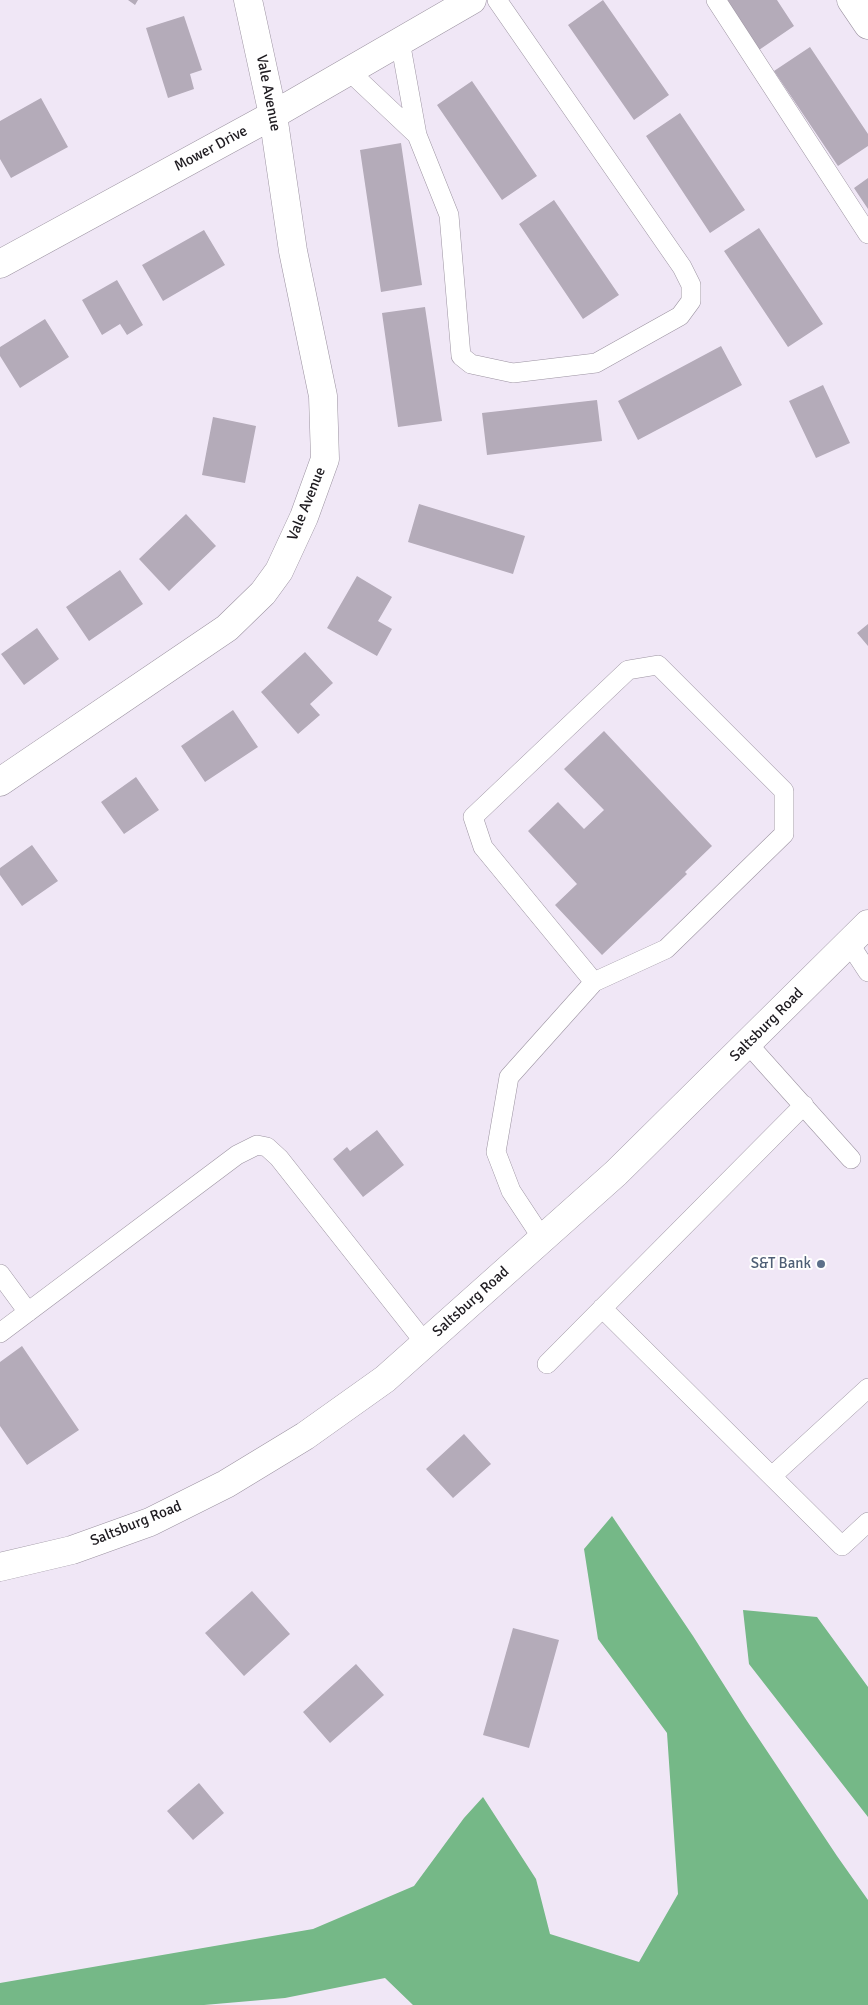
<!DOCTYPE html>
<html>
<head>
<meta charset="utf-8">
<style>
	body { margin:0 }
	canvas { display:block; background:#f0e7f6 }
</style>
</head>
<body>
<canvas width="868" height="2005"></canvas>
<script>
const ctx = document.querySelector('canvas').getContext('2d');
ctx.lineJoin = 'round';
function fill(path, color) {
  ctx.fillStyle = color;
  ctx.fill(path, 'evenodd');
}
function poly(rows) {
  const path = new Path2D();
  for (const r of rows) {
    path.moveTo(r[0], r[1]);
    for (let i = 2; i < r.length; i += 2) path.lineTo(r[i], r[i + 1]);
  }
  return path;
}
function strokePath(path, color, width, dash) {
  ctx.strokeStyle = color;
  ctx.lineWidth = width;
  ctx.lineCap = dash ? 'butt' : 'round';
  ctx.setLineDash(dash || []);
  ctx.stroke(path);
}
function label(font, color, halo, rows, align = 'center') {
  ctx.font = font + ' Signika,sans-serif';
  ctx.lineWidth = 4;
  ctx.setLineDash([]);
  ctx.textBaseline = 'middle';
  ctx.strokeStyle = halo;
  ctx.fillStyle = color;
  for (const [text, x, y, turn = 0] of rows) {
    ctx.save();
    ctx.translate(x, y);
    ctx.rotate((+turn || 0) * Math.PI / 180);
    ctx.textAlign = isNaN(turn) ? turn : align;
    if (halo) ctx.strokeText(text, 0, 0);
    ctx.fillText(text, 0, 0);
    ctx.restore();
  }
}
fill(poly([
	[612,1516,693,1636,745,1718,837,1856,868,1900,868,2005,413,2005,385,1978,285,1998,204,2005,0,2005,0,1983,313,1929,414,1886,464,1818,483,1797,536,1879,550,1934,639,1962,678,1894,667,1733,598,1639,584,1549],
	[743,1610,817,1617,868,1687,868,1817,749,1664]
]), '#75b887');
fill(poly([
	[128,0,138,0,135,5],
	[603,0,669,95,634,120,568,25],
	[725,0,777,0,794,26,759,50],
	[184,16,202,70,190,74,194,89,168,98,146,28],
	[810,47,868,134,868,146,838,166,774,71],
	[472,81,537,176,502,200,437,105],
	[41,98,68,147,11,178,0,159,0,121],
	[680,113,745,210,710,233,646,136],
	[401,143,422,285,381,292,360,150],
	[868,178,868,209,854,188],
	[554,200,619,295,583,319,519,224],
	[759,228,823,324,788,347,724,251],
	[204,230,225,265,163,301,142,265],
	[117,280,143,325,127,335,120,324,102,335,82,300],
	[425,307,442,421,398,427,382,313],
	[45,319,69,357,20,388,0,356,0,347],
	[721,346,742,385,638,440,618,401],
	[823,385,850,443,816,458,789,401],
	[597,400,602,441,487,455,482,413],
	[213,417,256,426,245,483,202,475],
	[419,504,525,536,513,574,408,542],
	[186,514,216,546,169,591,139,559],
	[120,570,143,604,89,641,66,607],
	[357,576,392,597,378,621,392,629,377,656,327,628],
	[868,624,868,646,857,633],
	[37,628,59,659,24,685,1,654],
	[305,652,333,683,310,704,320,715,298,734,261,692],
	[233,710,258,747,205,782,181,746],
	[604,731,712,846,685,872,687,874,602,955,555,905,577,884,528,831,558,802,584,829,604,810,564,769],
	[136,777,159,810,124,834,101,802],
	[32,845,58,881,22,906,0,875,0,868],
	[377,1130,404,1165,363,1197,333,1159,347,1147,350,1151],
	[22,1346,79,1430,27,1465,0,1426,0,1362],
	[464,1434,491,1464,453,1498,426,1469],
	[252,1591,290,1634,244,1676,205,1633],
	[513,1628,559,1640,529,1748,483,1735],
	[356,1664,384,1695,330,1743,303,1712],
	[199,1783,224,1813,193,1840,167,1811]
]), '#b4abb9');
const lane = poly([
	[716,0,868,234],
	[349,71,417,135,400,41],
	[417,135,449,215,461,356,471,364,513,373,596,363,680,316,691,301,691,285,682,267,497,0],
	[849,943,868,972],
	[748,1044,851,1159],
	[542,1238,511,1191,496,1152,509,1077,594,982,666,949,784,834,784,791,658,665,628,670,473,817,483,847,594,982],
	[0,1274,28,1312],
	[602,1308,842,1546,868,1522],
	[0,1333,237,1155,257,1145,267,1147,279,1158,425,1343],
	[547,1364,804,1105],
	[772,1476,868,1388]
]);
const street = poly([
	[0,264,273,115,472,0],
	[0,782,227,628,263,593,279,571,304,517,325,459,323,396,293,251,273,115,248,0]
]);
const secondary = poly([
	[851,0,868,25],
	[0,1567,72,1550,150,1522,226,1484,305,1436,385,1379,616,1173,868,924]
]);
strokePath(lane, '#9c93a1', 20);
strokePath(street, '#9c93a1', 29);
strokePath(secondary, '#9c93a1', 29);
strokePath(lane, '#fff', 19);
strokePath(street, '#fff', 28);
strokePath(secondary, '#fff', 28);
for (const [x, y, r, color] of [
	[821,1264,5,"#5c6f8a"]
]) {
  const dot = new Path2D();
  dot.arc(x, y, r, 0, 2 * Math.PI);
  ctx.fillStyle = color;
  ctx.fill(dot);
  strokePath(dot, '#fff', 2);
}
label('15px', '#1e1b20', '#fff', [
	["Vale Avenue",268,93,79],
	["Mower Drive",211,149,-28],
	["Vale Avenue",307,504,-68],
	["Saltsburg Road",767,1025,-45],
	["Saltsburg Road",471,1302,-42],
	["Saltsburg Road",136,1524,-22]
]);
label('15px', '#4e5e75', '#fff', [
	["S&T Bank",811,1264]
], 'right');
</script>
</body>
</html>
